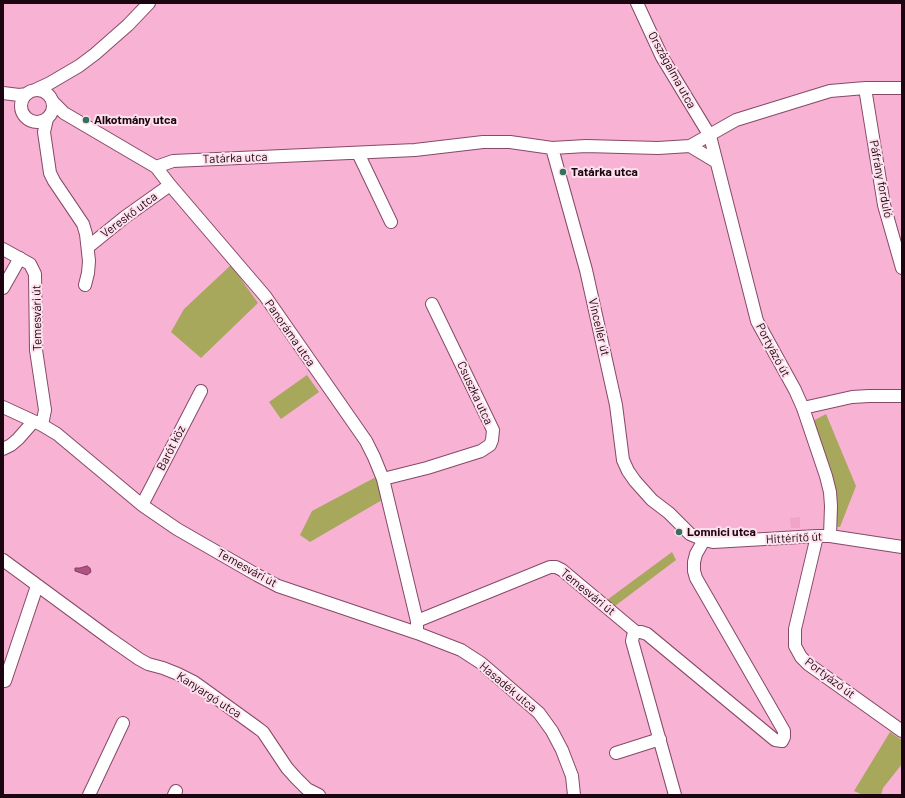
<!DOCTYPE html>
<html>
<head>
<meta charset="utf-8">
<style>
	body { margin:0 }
	#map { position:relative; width:905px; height:798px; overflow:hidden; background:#f8b2d3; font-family:Barlow,sans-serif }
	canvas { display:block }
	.frame { position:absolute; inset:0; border:4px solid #1b0510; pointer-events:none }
</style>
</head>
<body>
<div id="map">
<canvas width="905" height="798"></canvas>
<div class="frame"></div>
</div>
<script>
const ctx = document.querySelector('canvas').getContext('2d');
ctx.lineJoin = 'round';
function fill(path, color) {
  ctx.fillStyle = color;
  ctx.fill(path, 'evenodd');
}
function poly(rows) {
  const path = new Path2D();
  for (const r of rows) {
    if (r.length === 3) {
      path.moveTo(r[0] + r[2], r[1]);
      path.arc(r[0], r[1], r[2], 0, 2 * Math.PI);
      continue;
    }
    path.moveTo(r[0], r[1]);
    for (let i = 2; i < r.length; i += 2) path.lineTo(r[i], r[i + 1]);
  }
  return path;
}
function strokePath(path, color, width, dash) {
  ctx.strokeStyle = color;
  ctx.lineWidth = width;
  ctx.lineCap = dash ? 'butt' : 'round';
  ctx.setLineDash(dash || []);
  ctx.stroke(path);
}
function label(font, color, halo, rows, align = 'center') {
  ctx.font = font + ' Barlow,sans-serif';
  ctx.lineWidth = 4;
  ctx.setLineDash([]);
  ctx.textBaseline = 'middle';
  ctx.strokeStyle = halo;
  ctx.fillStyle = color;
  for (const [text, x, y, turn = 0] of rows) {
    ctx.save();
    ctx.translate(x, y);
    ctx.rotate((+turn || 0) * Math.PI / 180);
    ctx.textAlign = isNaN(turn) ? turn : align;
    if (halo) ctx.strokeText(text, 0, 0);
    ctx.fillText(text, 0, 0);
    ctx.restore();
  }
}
fill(poly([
	[800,517,800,528,791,528,790,518]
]), '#f0a4c8');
fill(poly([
	[231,265,258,303,201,358,171,332,184,309],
	[307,375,319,392,281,419,269,402],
	[826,414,856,486,840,527,833,526,811,422],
	[376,477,382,500,310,542,300,535,312,511],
	[672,552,676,560,615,606,607,600],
	[890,732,902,740,902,764,883,788,881,795,863,795,854,791]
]), '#a7a85c');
const water = poly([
	[87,566,90,568,91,572,87,575,75,571,75,568,80,568,87,566]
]);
fill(water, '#b05384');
strokePath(water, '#833c61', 1);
const minor = poly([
	[637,3,662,57,710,136,757,321,795,390,803,408,826,476,830,492,831,506,830,536],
	[865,88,884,205,902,268],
	[37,106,16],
	[35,90,50,83,79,66,95,54,128,25,149,3],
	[3,93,19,95,27,94],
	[47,119,44,132,50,173,54,181,83,224,86,234,89,261,88,273,85,285],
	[690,146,715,161],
	[552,148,586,270,616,405,623,460,628,471,635,481,652,500,669,513,690,534,704,540,713,542,817,536,830,536,902,547],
	[358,153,391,222],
	[156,167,173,161,415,150,483,142,510,142,552,148,586,146,658,148,690,146,736,120,830,91,865,88,902,88],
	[88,247,125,217,170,185],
	[3,249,30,264,35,274,36,350,45,410,42,425,57,434,142,505,177,529,257,575,278,586,417,633,417,621,383,479,374,457,366,441,350,418,265,296,170,185,156,167,64,113,53,102],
	[3,288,20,258],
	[3,407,42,425],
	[803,408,852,397,869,396,902,396],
	[3,449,11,445,18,439,33,422],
	[383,479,427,468,481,451,490,445,492,440,493,430,432,304],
	[142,505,201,391],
	[817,536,795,629,795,646,801,657,808,664,902,731],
	[3,560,109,638,139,659,148,664,163,668,178,674,194,682,255,726,263,732,287,768,296,778,307,789,319,795],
	[417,621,550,567,556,567,562,570,636,632],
	[636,632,641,632,647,634,775,740,782,741,784,737,784,731,696,578,694,571,694,562,696,554,704,540],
	[636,632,633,636,632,641,675,795],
	[417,633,461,650,481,663,539,713,552,731,562,750,572,776,574,795],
	[5,681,37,586],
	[616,753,660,739],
	[89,795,123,723],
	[174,795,176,791]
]);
strokePath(minor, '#864967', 14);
strokePath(minor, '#fff', 12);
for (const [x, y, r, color] of [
	[86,120,4,"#33715d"],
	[563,172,4,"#33715d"],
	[679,532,4,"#33715d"]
]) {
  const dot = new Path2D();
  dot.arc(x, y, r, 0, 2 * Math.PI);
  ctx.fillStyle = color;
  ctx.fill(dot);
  strokePath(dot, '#ffe1ee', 1.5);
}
label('12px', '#1b0510', '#ffe1ee', [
	["Országalma utca",672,70,61],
	["Tatárka utca",235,158,-2],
	["Páfrány forduló",881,179,79],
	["Vereskő utca",129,215,-37],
	["Temesvári út",37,318,-91],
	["Vincellér út",599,327,77],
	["Panoráma utca",290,333,55],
	["Portyázó út",773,350,62],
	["Csuszka utca",475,393,65],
	["Barót köz",171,448,-63],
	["Hittérítő út",794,538,-3],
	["Temesvári út",247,568,29],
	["Temesvári út",588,592,39],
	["Portyázó út",830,678,37],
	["Hasadék utca",508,687,40],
	["Kanyargó utca",209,695,33]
]);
label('bold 12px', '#1b0510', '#ffe1ee', [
	["Alkotmány utca",94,120],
	["Tatárka utca",571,172],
	["Lomnici utca",687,532]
], 'left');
</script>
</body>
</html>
